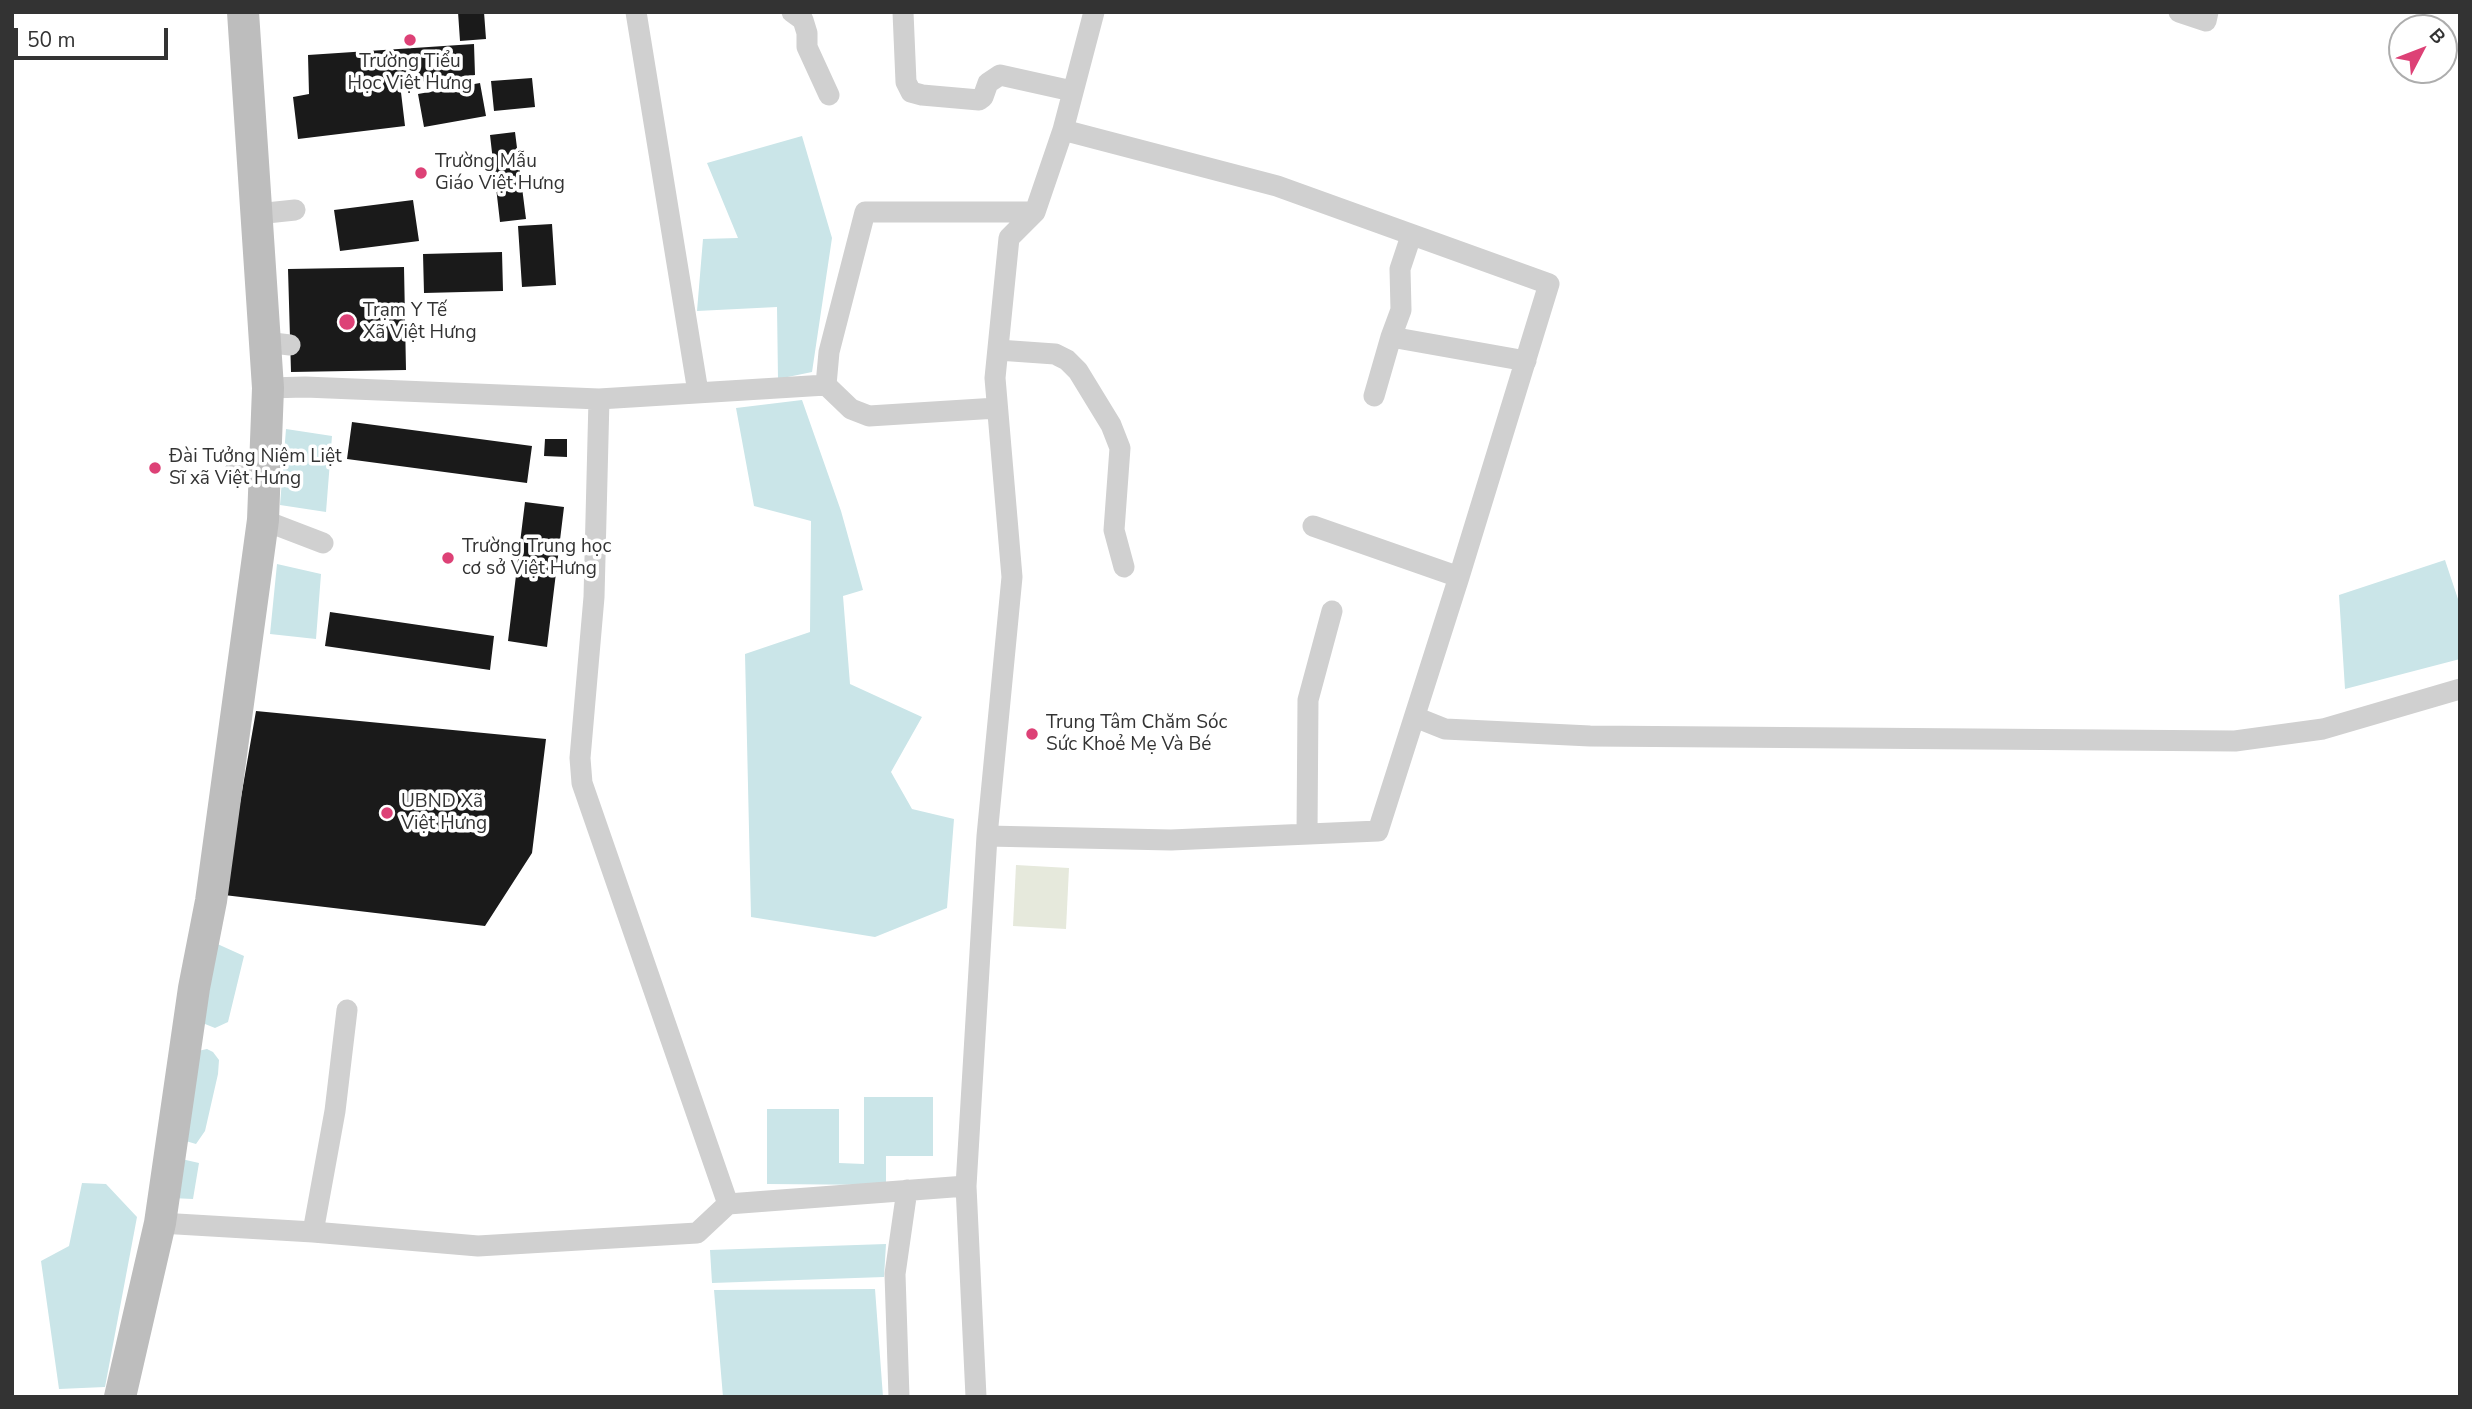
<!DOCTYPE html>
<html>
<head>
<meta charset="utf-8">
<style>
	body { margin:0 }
	#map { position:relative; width:2472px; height:1409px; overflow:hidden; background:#fff; font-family:"Nunito Sans",sans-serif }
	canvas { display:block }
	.frame { position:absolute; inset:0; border:14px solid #333; pointer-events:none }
	.north { position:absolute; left:2388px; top:14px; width:70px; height:70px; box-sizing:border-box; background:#fff; border:2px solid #adadad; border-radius:50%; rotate:48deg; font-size:19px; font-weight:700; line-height:28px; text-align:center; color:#333 }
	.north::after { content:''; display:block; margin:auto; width:24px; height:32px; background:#dd4176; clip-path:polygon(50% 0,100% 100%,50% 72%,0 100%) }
	.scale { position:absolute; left:14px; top:28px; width:154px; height:32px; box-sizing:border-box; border:4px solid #333; border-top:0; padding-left:9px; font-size:21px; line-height:24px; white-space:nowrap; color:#333; -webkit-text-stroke:5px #fff; paint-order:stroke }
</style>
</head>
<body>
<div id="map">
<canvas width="2472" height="1409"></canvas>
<div class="frame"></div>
<div class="north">B</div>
<div class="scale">50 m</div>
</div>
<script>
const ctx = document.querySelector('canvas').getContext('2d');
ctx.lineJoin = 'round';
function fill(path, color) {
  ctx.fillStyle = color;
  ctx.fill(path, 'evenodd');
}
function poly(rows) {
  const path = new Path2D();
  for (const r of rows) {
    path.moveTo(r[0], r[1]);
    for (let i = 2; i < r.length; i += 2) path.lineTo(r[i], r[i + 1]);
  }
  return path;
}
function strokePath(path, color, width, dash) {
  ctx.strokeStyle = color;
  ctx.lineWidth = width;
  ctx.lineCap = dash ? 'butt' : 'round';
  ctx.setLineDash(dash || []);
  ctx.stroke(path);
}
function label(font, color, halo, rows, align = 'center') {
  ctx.font = font + ' "Nunito Sans",sans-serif';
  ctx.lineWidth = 7;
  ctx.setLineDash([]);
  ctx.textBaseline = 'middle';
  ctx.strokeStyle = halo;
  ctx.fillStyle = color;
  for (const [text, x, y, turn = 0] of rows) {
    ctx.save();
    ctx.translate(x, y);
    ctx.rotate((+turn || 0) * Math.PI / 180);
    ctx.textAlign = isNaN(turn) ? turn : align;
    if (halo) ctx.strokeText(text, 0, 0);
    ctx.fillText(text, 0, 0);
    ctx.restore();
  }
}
fill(poly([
	[1016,865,1069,868,1066,929,1013,926]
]), '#e6e9dc');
fill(poly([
	[802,136,832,238,812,372,778,379,777,307,697,311,703,239,738,238,707,163],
	[802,400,841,511,863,590,843,596,850,684,922,717,891,772,912,809,954,819,947,908,875,937,751,917,745,654,810,632,811,521,754,506,736,408],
	[286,429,332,436,326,512,280,505],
	[2445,560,2460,605,2460,659,2345,689,2339,595],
	[277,564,321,574,316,639,270,634],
	[213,942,244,956,228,1022,215,1028,200,1022],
	[207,1049,213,1052,219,1060,218,1074,205,1131,196,1144,179,1139,198,1051],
	[864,1097,933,1097,933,1156,886,1156,886,1185,767,1184,767,1109,839,1109,839,1163,864,1164],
	[177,1158,199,1163,193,1199,171,1198],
	[82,1183,106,1184,137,1217,105,1387,59,1389,41,1261,69,1246],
	[886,1244,884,1277,712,1283,710,1250],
	[875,1289,883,1397,723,1397,714,1290]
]), '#cae5e8');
fill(poly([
	[458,12,484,12,486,39,460,41],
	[474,44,475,75,400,84,405,126,298,139,293,97,309,94,308,55],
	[532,78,535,107,494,111,491,81],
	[480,83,486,116,424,127,418,94],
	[515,132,526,219,500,222,490,135],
	[413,200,419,241,340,251,334,210],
	[552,224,556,285,522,287,518,226],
	[502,252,503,291,424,293,423,254],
	[404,267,406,370,291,372,288,269],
	[352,422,532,446,527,483,347,459],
	[545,439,567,439,567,457,544,456],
	[525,502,564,507,547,647,508,641],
	[330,612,494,636,490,670,325,646],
	[256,711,546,739,532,853,485,926,224,895]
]), '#1a1a1a');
strokePath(poly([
	[636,12,698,392],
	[792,12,803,20,807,33,807,47,829,95],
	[903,12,906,82,911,92,922,95,979,100,983,97,988,83,1000,75,1072,91],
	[2179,12,2206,21,2208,12],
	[257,214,295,210],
	[1391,337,1526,361],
	[265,342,290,345],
	[998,350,1055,354,1067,360,1078,371,1111,425,1120,448,1114,530,1124,567],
	[268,388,305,387,599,399,826,385],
	[1374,396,1391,337,1401,310,1400,269,1411,236],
	[599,399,594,597,580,758,582,783,728,1204],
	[997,408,869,416,851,409,826,385,829,352,865,212,1035,212],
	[235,471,265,472],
	[263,520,323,543],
	[1313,526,1459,577],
	[1415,717,1445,729,1590,736,2235,741,2323,729,2460,689],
	[1307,834,1308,700,1332,611],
	[987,836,1171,840,1378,831,1459,577,1549,284,1277,186,1063,130],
	[160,1223,313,1232,478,1246,697,1233,728,1204,966,1186],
	[313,1232,335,1111,347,1010],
	[899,1397,895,1274,907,1190],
	[976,1397,966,1186,987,836,1012,577,995,378,1009,238,1035,212,1063,130,1094,12]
]), '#d0d0d0', 21);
strokePath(poly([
	[120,1397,160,1223,194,988,211,901,263,520,268,388,243,12]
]), '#bdbdbd', 32);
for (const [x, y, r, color] of [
	[410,40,7,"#dd4176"],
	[421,173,7,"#dd4176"],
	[347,322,9,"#dd4176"],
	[155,468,7,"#dd4176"],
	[448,558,7,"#dd4176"],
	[1032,734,7,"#dd4176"],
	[387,813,7,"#dd4176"]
]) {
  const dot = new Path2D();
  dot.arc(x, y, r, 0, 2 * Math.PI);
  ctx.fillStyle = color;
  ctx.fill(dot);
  strokePath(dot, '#fff', 2.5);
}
label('19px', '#333', '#fff', [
	["Trường Tiểu",410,62,"center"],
	["Học Việt Hưng",410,84,"center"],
	["Trường Mẫu",435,162],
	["Giáo Việt Hưng",435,184],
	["Trạm Y Tế",363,311],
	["Xã Việt Hưng",363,333],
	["Đài Tưởng Niệm Liệt",169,457],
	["Sĩ xã Việt Hưng",169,479],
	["Trường Trung học",462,547],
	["cơ sở Việt Hưng",462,569],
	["Trung Tâm Chăm Sóc",1046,723],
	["Sức Khoẻ Mẹ Và Bé",1046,745],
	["UBND Xã",401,802],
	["Việt Hưng",401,824]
], 'left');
</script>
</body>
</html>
